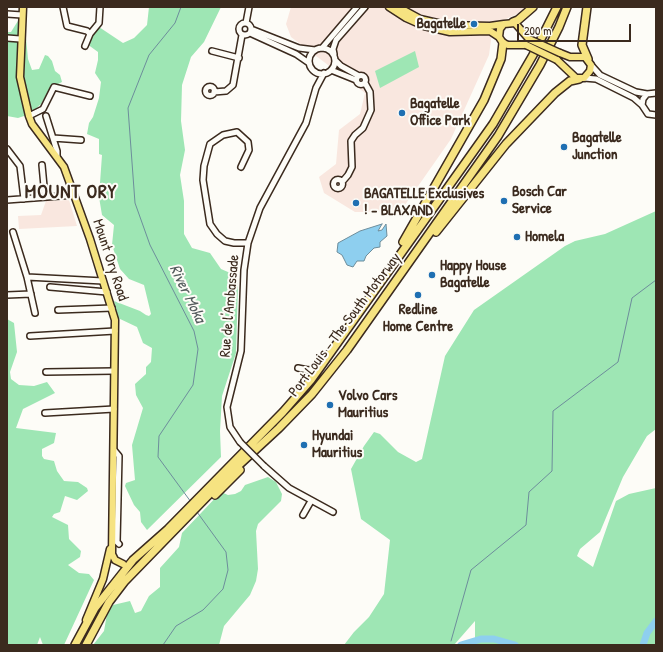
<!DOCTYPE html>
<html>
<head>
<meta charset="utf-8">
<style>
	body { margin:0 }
	#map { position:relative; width:663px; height:652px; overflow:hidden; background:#fdfcf7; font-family:"Patrick Hand",sans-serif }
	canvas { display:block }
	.frame { position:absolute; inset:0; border:8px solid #3b2a1e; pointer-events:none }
	.scale { position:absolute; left:517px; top:24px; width:114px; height:18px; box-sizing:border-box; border:2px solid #3b2a1e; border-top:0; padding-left:5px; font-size:12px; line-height:14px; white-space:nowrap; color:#3b2a1e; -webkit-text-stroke:3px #fdfcf7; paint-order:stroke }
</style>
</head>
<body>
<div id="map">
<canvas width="663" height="652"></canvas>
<div class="frame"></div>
<div class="scale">200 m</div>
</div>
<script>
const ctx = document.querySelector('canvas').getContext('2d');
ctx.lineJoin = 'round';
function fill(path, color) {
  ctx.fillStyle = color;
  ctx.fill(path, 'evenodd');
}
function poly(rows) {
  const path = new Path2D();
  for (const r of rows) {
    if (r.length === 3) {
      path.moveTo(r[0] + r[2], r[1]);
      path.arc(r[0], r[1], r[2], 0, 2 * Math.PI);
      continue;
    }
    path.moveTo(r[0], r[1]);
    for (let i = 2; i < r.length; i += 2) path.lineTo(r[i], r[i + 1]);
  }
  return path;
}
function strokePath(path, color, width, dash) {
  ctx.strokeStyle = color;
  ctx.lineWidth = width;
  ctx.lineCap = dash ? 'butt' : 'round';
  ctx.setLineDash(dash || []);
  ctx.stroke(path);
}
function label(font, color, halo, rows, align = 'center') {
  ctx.font = font + ' "Patrick Hand",sans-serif';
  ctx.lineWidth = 4;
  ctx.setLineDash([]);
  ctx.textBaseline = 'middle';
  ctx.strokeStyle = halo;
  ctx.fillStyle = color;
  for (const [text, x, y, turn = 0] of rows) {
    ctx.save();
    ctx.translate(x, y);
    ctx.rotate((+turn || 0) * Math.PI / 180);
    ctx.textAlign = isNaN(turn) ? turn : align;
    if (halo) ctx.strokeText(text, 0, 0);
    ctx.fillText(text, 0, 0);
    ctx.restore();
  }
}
fill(poly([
	[291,7,525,7,519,13,493,25,489,55,451,139,400,212,355,212,324,193,319,177,336,164,339,130,360,114,365,93,291,37,286,24],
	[69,200,77,226,19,229,18,216,41,215,46,201]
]), '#f9e7df');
fill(poly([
	[149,7,221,7,204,42,191,57,182,85,181,121,185,150,180,175,184,201,184,234,192,248,210,253,221,269,235,275,238,285,236,353,222,396,220,431,221,457,147,530,141,522,140,512,134,505,125,486,126,483,135,480,132,445,143,408,136,395,135,384,146,374,146,367,151,362,152,348,143,343,137,327,118,318,114,301,140,311,146,315,149,316,151,314,144,285,129,279,120,269,112,245,114,225,102,215,99,197,102,155,99,154,99,139,87,134,89,123,93,117,99,98,101,82,95,73,98,60,98,52,87,44,99,27,123,43,134,38,147,25],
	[21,16,24,17,28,59,32,70,39,69,45,55,48,56,52,61,55,71,60,75,62,82,50,88,41,104,30,114,18,118,7,116,7,32,11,32],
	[415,51,419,67,380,88,375,71],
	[656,211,656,429,647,436,623,477,600,532,580,549,577,556,593,567,616,501,629,494,656,488,656,645,457,645,475,638,475,621,454,645,344,645,354,632,369,617,384,594,390,540,361,519,351,469,364,446,374,432,380,434,398,452,416,462,422,459,445,356,474,310,565,246,575,241,605,234],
	[7,319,14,323,17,352,10,372,11,379,19,385,34,386,47,382,55,393,23,409,16,428,56,433,54,443,42,449,42,456,44,459,54,461,57,471,64,481,78,482,87,488,88,491,77,500,65,496,60,512,54,514,52,517,68,525,69,539,81,551,80,557,68,565,79,573,89,574,94,580,64,645,43,645,40,637,37,645,7,645],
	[268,477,276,482,282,494,281,501,258,524,256,531,258,569,256,581,250,595,224,626,219,645,93,645,104,631,107,614,113,605,130,601,135,613,141,611,149,596,160,587,160,568,179,547,182,533,221,492,228,495,235,494,241,491,245,485]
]), '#9ee6b4');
const water = poly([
	[382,224,378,231,382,230,386,224,387,236,380,242,380,247,374,248,366,256,364,261,357,261,353,267,347,265,342,255,337,252,338,243,360,231,382,224]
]);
fill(water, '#8ecfef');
strokePath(water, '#6d8d9b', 1);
strokePath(poly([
	[181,7,175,23,149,55,128,108,135,203,150,245,194,331,198,349,193,385,159,436,158,457,191,502],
	[451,641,471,570,526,525,529,492,552,471,553,411,618,362,632,298,656,280],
	[163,645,176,626,203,610,223,589,228,570,226,552,197,512]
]), '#6d8d9b', 1);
strokePath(poly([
	[461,645,481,639,494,639,515,645],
	[643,645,647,633,656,621]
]), '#8ecfef', 7);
const minor = poly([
	[63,7,67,26,87,31,90,34,85,46],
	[7,14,22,15],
	[245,29,6],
	[246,23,249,7],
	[251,29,299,48,315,50],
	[250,33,296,54,309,63],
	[90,34,99,23,100,7],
	[7,38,20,39],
	[322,48,357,7],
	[322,61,13],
	[212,51,239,58],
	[334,54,333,49,336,40,365,7],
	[335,60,341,66,359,76],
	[591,65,600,75,636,92,647,94],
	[331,70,356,80],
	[361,80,4.5],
	[584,78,596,79,634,98,642,105],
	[210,91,4.5],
	[214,92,226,91,233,85,242,35],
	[656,93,647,94,643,99,642,105,648,114,656,115],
	[29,116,43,109,54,87,90,96],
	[46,116,57,151,57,156],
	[53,138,81,140],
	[7,149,20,166,24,199],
	[42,165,45,197],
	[241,167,249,150,248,142,237,132,223,135,210,144,204,166,203,180,210,224,217,234,225,241,234,243,248,243],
	[338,184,4.5],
	[342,182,348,175,352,167,351,141,355,135,363,128,371,110,370,92,365,83],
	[7,200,74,195],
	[13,232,27,277,35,313],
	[27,277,103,281],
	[50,287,107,292],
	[7,295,31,294],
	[58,310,112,308],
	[30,336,115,331],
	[298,368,308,370,315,369,319,364],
	[46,372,114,371],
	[45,413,114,409],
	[240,442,230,427,227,407,241,351,244,270,248,243,260,208,306,123,316,88,324,73],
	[114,450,119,456,117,542,119,544],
	[264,466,289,488,333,512],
	[303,515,311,501]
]);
const major = poly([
	[23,7,20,77,29,116,32,124,64,167,90,239,115,320,112,554,115,560,123,564],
	[389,7,406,18,424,26,450,32,490,31,499,37],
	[398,7,420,19,446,25,490,26,504,24],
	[526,45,508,45,503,43,499,37,500,29,504,24,515,23,529,39],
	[557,60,576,78,584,78,590,71,591,65,585,57,570,57,560,53],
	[86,620,103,579,110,549]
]);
const highway = poly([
	[587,7,582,45,588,59],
	[513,22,518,20,533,7],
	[436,232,506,144,555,93,570,81,579,79],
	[403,242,484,100,501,59,503,43],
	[215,495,240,470],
	[75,645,95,608,133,560,168,529,283,412,311,380,493,124,533,55,557,7],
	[86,645,109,602,125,581,227,476,279,428,312,394,347,350,498,136,540,65,559,27,567,7]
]);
strokePath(minor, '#3b2a1e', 8);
strokePath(major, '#3b2a1e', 9);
strokePath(highway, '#3b2a1e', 10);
strokePath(minor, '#fdfcf7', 5);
strokePath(major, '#f6e381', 6);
strokePath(highway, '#f6e381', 7);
const minorBridge = poly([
	[240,442,264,466]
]);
const majorBridge = poly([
	[529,39,560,53],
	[526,45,557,60]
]);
strokePath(minorBridge, '#3b2a1e', 8, []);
strokePath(majorBridge, '#3b2a1e', 9, []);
strokePath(minorBridge, '#fdfcf7', 5);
strokePath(majorBridge, '#f6e381', 6);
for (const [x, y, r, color] of [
	[474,24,4,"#1f6fb2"],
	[402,113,4,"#1f6fb2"],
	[564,147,4,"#1f6fb2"],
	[504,201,4,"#1f6fb2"],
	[356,203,4,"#1f6fb2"],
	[517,237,4,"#1f6fb2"],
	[432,275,4,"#1f6fb2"],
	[418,295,4,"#1f6fb2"],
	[330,405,4,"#1f6fb2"],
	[304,445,4,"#1f6fb2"]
]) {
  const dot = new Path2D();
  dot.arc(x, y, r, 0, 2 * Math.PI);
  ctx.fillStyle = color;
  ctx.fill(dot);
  strokePath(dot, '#fdfcf7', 1.5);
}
label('bold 15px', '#3b2a1e', '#fdfcf7', [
	["Bagatelle",466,24,"right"],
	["Bagatelle",410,104],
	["Office Park",410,121],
	["Bagatelle",572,138],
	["Junction",572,155],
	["Bosch Car",512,192],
	["Service",512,209],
	["BAGATELLE Exclusives",364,194],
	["! - BLAXAND",364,211],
	["Homela",525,237],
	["Happy House",440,266],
	["Bagatelle",440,283],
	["Redline",418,310,"center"],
	["Home Centre",418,327,"center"],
	["Volvo Cars",338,396],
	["Mauritius",338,413],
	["Hyundai",312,436],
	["Mauritius",312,453]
], 'left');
label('15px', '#3b2a1e', '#fdfcf7', [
	["Mount Ory Road",110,260,72],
	["Rue de l'Ambassade",230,306,-85],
	["Port Louis – The South Motorway",345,325,-53]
]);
label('italic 16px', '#545c5d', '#fdfcf7', [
	["River Moka",187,294,64]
]);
ctx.letterSpacing = '1px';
label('bold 19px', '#3b2a1e', '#fdfcf7', [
	["MOUNT ORY",71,193]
]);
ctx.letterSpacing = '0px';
</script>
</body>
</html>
